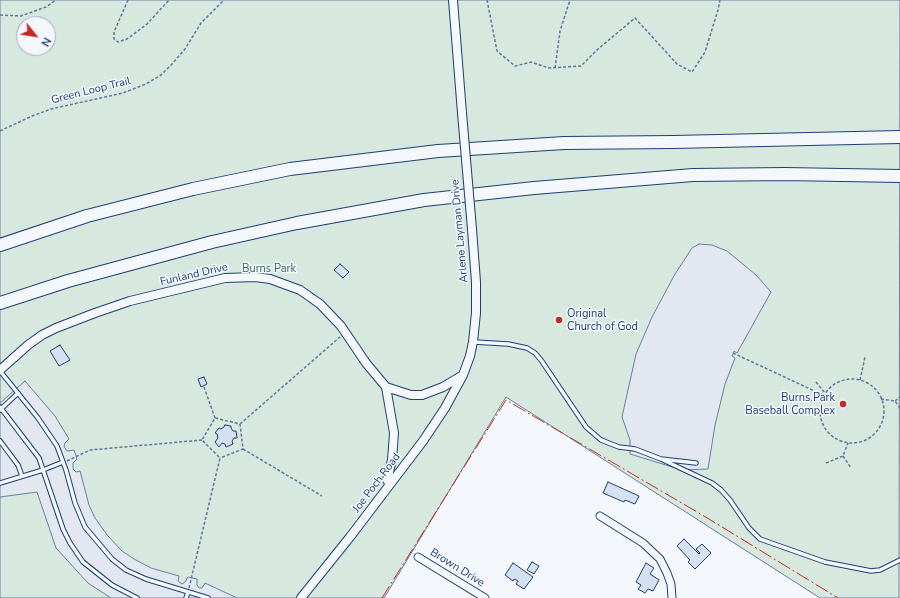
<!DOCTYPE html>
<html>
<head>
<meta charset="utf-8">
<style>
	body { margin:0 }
	#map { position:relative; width:900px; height:598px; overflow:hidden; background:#f4f7fb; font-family:"Nunito Sans",sans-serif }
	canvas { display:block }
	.north { position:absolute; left:16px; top:16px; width:40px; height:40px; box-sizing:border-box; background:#f4f7fb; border:1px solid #9eadc5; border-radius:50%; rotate:120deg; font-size:11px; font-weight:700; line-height:16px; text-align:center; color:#1d3f73 }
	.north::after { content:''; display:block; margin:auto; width:14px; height:18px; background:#c62828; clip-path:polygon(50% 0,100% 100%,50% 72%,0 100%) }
</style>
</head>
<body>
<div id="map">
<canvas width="900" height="598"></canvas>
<div class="north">N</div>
</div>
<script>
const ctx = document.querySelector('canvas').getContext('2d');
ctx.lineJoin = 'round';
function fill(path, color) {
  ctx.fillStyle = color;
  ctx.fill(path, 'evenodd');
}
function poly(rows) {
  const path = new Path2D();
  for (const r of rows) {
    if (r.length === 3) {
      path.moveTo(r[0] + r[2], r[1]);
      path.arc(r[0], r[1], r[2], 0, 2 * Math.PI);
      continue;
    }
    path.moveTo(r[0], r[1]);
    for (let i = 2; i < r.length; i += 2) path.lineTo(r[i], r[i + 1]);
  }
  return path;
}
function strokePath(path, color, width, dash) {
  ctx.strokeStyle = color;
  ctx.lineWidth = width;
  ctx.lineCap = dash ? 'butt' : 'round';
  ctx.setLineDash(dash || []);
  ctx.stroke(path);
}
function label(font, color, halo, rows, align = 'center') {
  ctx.font = font + ' "Nunito Sans",sans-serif';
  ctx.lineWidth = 3;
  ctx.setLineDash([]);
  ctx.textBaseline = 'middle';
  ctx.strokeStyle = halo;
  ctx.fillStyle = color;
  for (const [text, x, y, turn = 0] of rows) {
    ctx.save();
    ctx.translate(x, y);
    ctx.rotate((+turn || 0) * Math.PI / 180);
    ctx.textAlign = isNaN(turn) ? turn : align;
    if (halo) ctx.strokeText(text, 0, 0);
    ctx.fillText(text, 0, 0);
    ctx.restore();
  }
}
const green = poly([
	[0,0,900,0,899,598,820,598,506,397,384,598,0,598,0,0],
	[24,24,48,24,48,48,24,48,24,24]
]);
fill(green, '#d7e8df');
strokePath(green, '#687fa3', 1);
const parking = poly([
	[699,244,712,245,727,251,756,275,771,292,737,353,734,351,732,356,735,358,725,384,715,425,708,469,682,470,630,454,630,440,622,417,636,354,652,317,675,274,692,248,699,244],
	[25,381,55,416,69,439,65,443,64,446,66,450,68,451,74,450,77,459,73,463,73,469,76,472,80,471,89,505,95,518,108,536,122,551,134,559,151,568,179,576,178,581,182,584,185,582,188,577,197,579,197,585,199,588,202,588,205,583,237,598,111,598,88,583,56,548,37,492,0,497,0,403,25,381]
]);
fill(parking, '#e3e8f0');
strokePath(parking, '#687fa3', 1);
const building = poly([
	[340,264,349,272,343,278,334,270,340,264],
	[60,345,70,360,59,366,50,351,60,345],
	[204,377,207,384,201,387,198,379,204,377],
	[225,425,231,426,231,428,233,431,236,431,237,438,234,438,232,441,233,444,226,447,225,444,222,443,219,447,215,442,218,438,217,434,215,433,219,428,221,429,224,427,225,425],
	[608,482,639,496,635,504,625,500,624,502,603,493,608,482],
	[684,539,699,554,700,553,696,549,702,544,711,553,695,569,688,562,690,560,677,546,684,539],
	[532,562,539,566,534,574,527,570,532,562],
	[513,563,533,577,524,589,516,584,518,581,514,579,513,581,505,575,513,563],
	[646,563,654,568,650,574,659,580,653,591,648,589,645,593,638,589,641,585,636,582,646,563]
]);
fill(building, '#d5e0f0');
strokePath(building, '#1d3f73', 1);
const service = poly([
	[474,342,508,344,527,348,535,353,541,360,586,427,601,440,619,447,635,449,661,459,696,463],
	[0,371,38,418,57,446,66,470,75,503,85,527,112,559,126,570,146,579,208,598],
	[0,407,39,458,63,529,70,543,83,562,112,585,137,598],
	[0,410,18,393],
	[0,441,18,465,22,476],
	[661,459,712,483,721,490,730,500,749,528,760,539,825,562,871,571,880,570,900,560],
	[0,483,43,470,63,462],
	[186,598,188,592]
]);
const minor = poly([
	[600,516,643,543,660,559,667,573,671,584,672,598],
	[418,557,485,598]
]);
const tertiary = poly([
	[453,0,462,113],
	[0,370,28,345,42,335,56,328,95,313,130,301,225,278,255,277,270,279,300,290,320,304,341,326,366,363,386,387,394,433,392,460,387,480,390,484],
	[386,387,411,395,422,395,443,387,463,375,470,356,473,342,476,313,476,282,472,229],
	[301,598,350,537,423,441,445,408,463,375]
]);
const motorway = poly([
	[0,245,87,216,193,189,290,169,438,151,564,143,673,142,900,137],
	[0,303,68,281,212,242,297,223,424,200,534,188,693,175,785,174,900,176]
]);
strokePath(service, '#1d3f73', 5.5);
strokePath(minor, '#1d3f73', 9);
strokePath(tertiary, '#1d3f73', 10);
strokePath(motorway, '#1d3f73', 14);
strokePath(poly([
	[128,0,114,32,114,39,118,42,127,39,147,24,169,0],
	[487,0,497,51,515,66,531,62,549,68,581,66,598,49,635,18,677,64,692,72,705,52,718,10,720,0],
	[0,15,21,16,46,7,56,0],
	[555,68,560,31,570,0],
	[0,131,32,116,51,109,123,93,146,84,161,75,173,63,185,49,201,23,224,0],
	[733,353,823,395],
	[852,411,32],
	[860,380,865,357],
	[816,382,825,393],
	[204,387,215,418],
	[881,399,895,401,900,408],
	[809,401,822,397],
	[895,401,900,397],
	[240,424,340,337],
	[243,449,322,496],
	[843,456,851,468],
	[67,461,90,450,202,440],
	[826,463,843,456,848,443],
	[189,588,220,458,202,440,215,418,240,424,243,449,220,458]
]), '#5e769c', 1.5, [3, 2]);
strokePath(service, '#f4f7fb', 3.5);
strokePath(minor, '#f4f7fb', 7);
strokePath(tertiary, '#f4f7fb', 8);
strokePath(motorway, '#f4f7fb', 12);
const tertiaryBridge = poly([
	[462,113,472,229]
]);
strokePath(tertiaryBridge, '#1d3f73', 10, []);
strokePath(tertiaryBridge, '#f4f7fb', 8);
strokePath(poly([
	[382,598,506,400,709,519,838,598]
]), '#c62828', 1, [14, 3, 2, 3]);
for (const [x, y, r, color] of [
	[559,320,4,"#c62828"],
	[843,404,4,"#c62828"]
]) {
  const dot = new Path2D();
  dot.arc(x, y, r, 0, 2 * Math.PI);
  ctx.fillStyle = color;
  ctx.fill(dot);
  strokePath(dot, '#f4f7fb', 1.5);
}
label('11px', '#1d3f73', '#f4f7fb', [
	["Green Loop Trail",91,91,-14],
	["Arlene Layman Drive",460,231,-95],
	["Funland Drive",194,275,-13],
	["Joe Poch Road",377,483,-53],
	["Brown Drive",457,568,32]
]);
label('11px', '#2c6c60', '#f4f7fb', [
	["Burns Park",269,269]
]);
label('11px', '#1d3f73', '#f4f7fb', [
	["Original",567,314],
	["Church of God",567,327],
	["Burns Park",835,398,"right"],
	["Baseball Complex",835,411,"right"]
], 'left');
</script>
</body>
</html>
